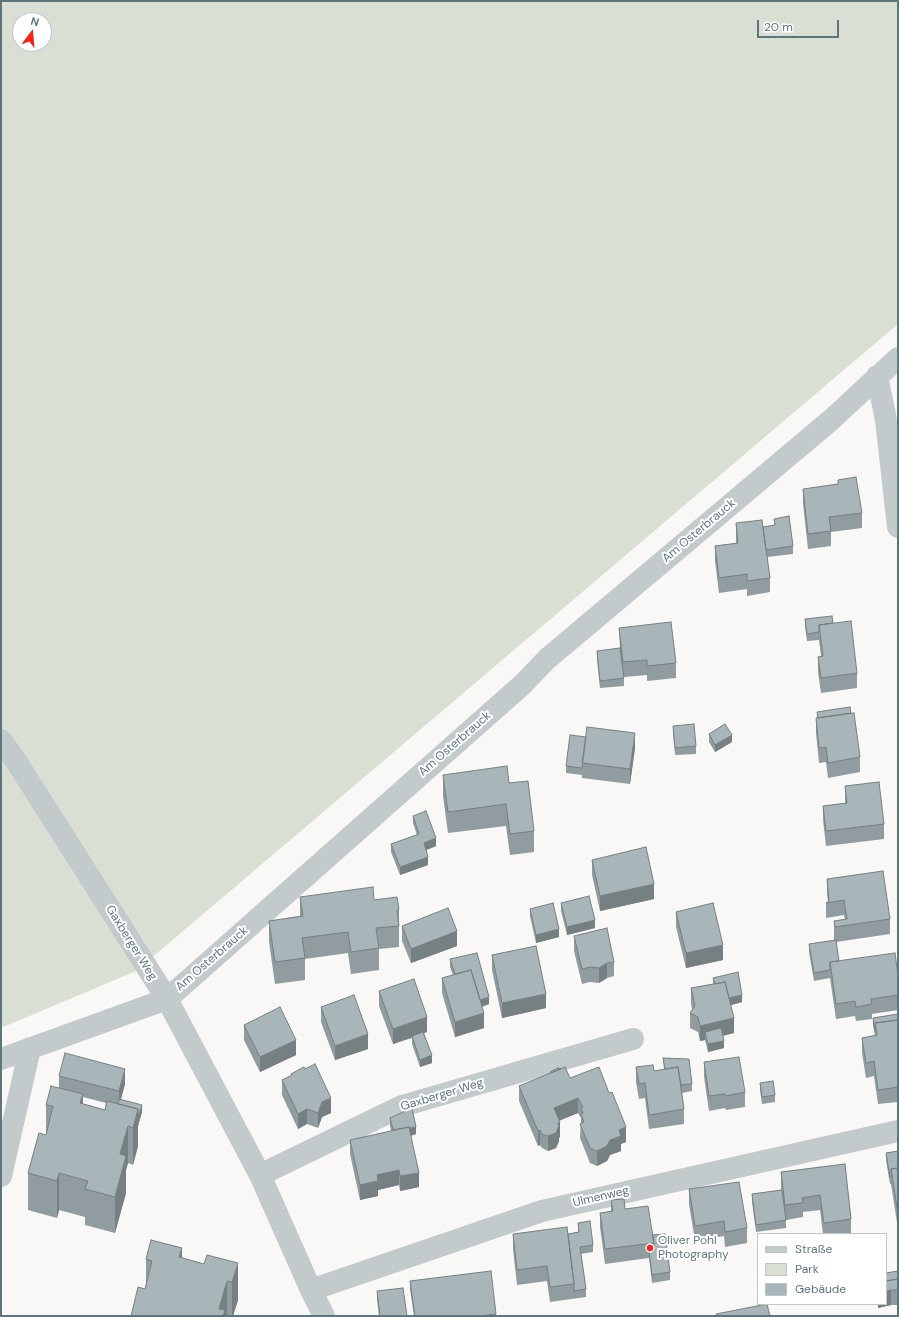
<!DOCTYPE html>
<html>
<head>
<meta charset="utf-8">
<style>
	body { margin:0 }
	#map { position:relative; width:899px; height:1317px; overflow:hidden; background:#f9f8f6; font-family:"DM Sans",sans-serif }
	canvas { display:block }
	.frame { position:absolute; inset:0; border:2px solid #5d767e; pointer-events:none }
	.legend { position:absolute; left:757px; top:1233px; width:130px; height:72px; box-sizing:border-box; background:#fff; border:1px solid #bec8cb; margin:0; padding:5px 7px; list-style:none; font-size:12px; color:#5d767e }
	.legend li { display:flex; align-items:center; gap:8px; height:20px }
	.legend b { width:20px; border:1px solid #bec8cb }
	.north { position:absolute; left:12px; top:12px; width:40px; height:40px; box-sizing:border-box; background:#fff; border:1px solid #bec8cb; border-radius:50%; rotate:16deg; font-size:11px; font-weight:700; line-height:16px; text-align:center; color:#5d767e }
	.north::after { content:''; display:block; margin:auto; width:14px; height:18px; background:#f62219; clip-path:polygon(50% 0,100% 100%,50% 72%,0 100%) }
	.scale { position:absolute; left:757px; top:20px; width:82px; height:18px; box-sizing:border-box; border:2px solid #5d767e; border-top:0; padding-left:5px; font-size:12px; line-height:14px; white-space:nowrap; color:#5d767e; -webkit-text-stroke:3px #fff; paint-order:stroke }
</style>
</head>
<body>
<div id="map">
<canvas width="899" height="1317"></canvas>
<div class="frame"></div>
<ul class="legend">
<li><b style="height:5px;background:#c3cacc"></b>Straße</li>
<li><b style="height:11px;background:#dadfd4"></b>Park</li>
<li><b style="height:11px;background:#a8b5b9"></b>Gebäude</li>
</ul>
<div class="north">N</div>
<div class="scale">20 m</div>
</div>
<script>
const ctx = document.querySelector('canvas').getContext('2d');
ctx.lineJoin = 'round';
function fill(path, color) {
  ctx.fillStyle = color;
  ctx.fill(path, 'evenodd');
}
function poly(rows) {
  const path = new Path2D();
  for (const r of rows) {
    path.moveTo(r[0], r[1]);
    for (let i = 2; i < r.length; i += 2) path.lineTo(r[i], r[i + 1]);
  }
  return path;
}
function strokePath(path, color, width, dash) {
  ctx.strokeStyle = color;
  ctx.lineWidth = width;
  ctx.lineCap = dash ? 'butt' : 'round';
  ctx.setLineDash(dash || []);
  ctx.stroke(path);
}
function label(font, color, halo, rows, align = 'center') {
  ctx.font = font + ' "DM Sans",sans-serif';
  ctx.lineWidth = 4;
  ctx.setLineDash([]);
  ctx.textBaseline = 'middle';
  ctx.strokeStyle = halo;
  ctx.fillStyle = color;
  for (const [text, x, y, turn = 0] of rows) {
    ctx.save();
    ctx.translate(x, y);
    ctx.rotate((+turn || 0) * Math.PI / 180);
    ctx.textAlign = isNaN(turn) ? turn : align;
    if (halo) ctx.strokeText(text, 0, 0);
    ctx.fillText(text, 0, 0);
    ctx.restore();
  }
}
fill(poly([
	[1,1,898,1,898,324,136,971,1,1028],
	[20,20,44,20,44,44,20,44]
]), '#dadfd4');
strokePath(poly([
	[877,376,886,420,898,527],
	[1,740,16,761,167,999,260,1175,311,1290,324,1316],
	[1,1059,167,999,522,685,547,659,831,420,898,358],
	[260,1175,402,1106,633,1039],
	[1,1176,30,1048],
	[311,1290,542,1211,898,1131]
]), '#c3cacc', 22);
fill(poly([
	[838,480,862,513,862,528,831,532,831,546,808,549,803,504,803,489,838,484],
	[774,519,793,546,793,554,767,557,770,578,770,592,747,596,747,589,719,593,715,561,715,546,736,543,736,523,763,527,774,525],
	[805,619,833,623,857,673,857,688,821,693,818,672,818,657,821,656,819,640,807,641,805,627],
	[619,628,676,663,676,678,647,681,647,675,624,677,624,686,600,688,597,659,597,651,620,649],
	[817,712,851,713,860,757,860,772,828,778,826,762,819,763,816,733,816,718,817,718],
	[673,726,696,746,696,754,675,755,673,733],
	[709,734,732,742,715,752,709,742],
	[635,748,630,784,582,778,582,775,566,773,566,766],
	[443,775,509,783,534,831,534,852,510,855,506,826,448,833,443,796],
	[845,786,884,824,884,839,826,846,823,820,823,806,845,803],
	[413,816,436,846,426,850,428,865,400,875,391,852,391,844,417,835,413,823],
	[592,860,654,899,600,911,592,875],
	[827,879,890,919,890,934,836,942,839,961,898,975,898,1010,872,1014,872,1019,856,1021,855,1016,836,1019,830,978,814,981,809,952,809,944,834,940,834,921,845,920,844,915,826,918,826,903,828,902,827,894],
	[300,897,374,900,399,909,399,947,379,949,379,970,351,974,348,953,305,959,305,980,275,984,269,942,269,921,300,916],
	[561,903,595,928,567,935,561,911],
	[530,909,559,937,536,943,530,916],
	[676,912,723,960,686,968,676,927],
	[402,926,457,946,411,963,402,941],
	[574,936,614,962,614,976,607,978,599,983,590,982,582,984,574,951],
	[492,955,546,1008,502,1018,492,970],
	[450,959,489,1004,482,1007,484,1028,455,1037,442,993,442,978,453,975,450,967],
	[713,978,742,1002,731,1005,734,1033,723,1036,724,1048,708,1052,705,1040,700,1041,698,1032,690,1028,690,1013,692,1010,691,1003,691,988,713,984],
	[379,991,427,1032,424,1033,432,1063,420,1067,412,1044,412,1038,393,1044,379,1006],
	[321,1007,368,1049,335,1060,321,1022],
	[898,1014,898,1102,878,1104,874,1076,866,1078,862,1053,862,1038,875,1036,873,1025,873,1018],
	[244,1025,296,1055,260,1072,244,1040],
	[663,1058,692,1084,692,1091,682,1093,684,1109,684,1124,649,1129,645,1098,639,1099,636,1082,636,1067,654,1071,664,1069],
	[704,1062,745,1092,745,1107,726,1110,725,1108,709,1111,704,1077],
	[305,1069,331,1113,322,1117,318,1128,307,1124,298,1129,282,1095,282,1080,291,1076,291,1074],
	[550,1072,570,1078,626,1142,621,1144,621,1151,610,1155,607,1161,597,1166,590,1163,580,1138,581,1118,578,1113,559,1120,560,1137,559,1138,559,1141,556,1148,548,1151,542,1148,540,1145,538,1146,519,1101,519,1086,550,1074],
	[59,1076,125,1084,121,1099,142,1112,138,1126,138,1146,133,1165,128,1163,126,1170,126,1193,115,1233,85,1225,85,1217,59,1210,57,1218,28,1210,28,1173,46,1135,46,1105,59,1088],
	[83,1097,106,1103,105,1110,83,1104],
	[760,1083,775,1095,775,1102,762,1104,760,1090],
	[390,1118,416,1134,411,1136,419,1187,400,1191,399,1185,378,1190,378,1196,360,1200,350,1154,350,1140,391,1131,390,1126],
	[898,1151,898,1229,891,1184,890,1184,886,1160,886,1153],
	[845,1164,851,1219,851,1234,823,1234,820,1210,803,1212,803,1217,786,1220,786,1228,756,1232,752,1202,752,1194,781,1190,781,1172],
	[689,1189,747,1228,747,1243,725,1247,724,1236,695,1241,689,1204],
	[611,1200,625,1209,652,1235,670,1272,670,1280,652,1283,649,1258,605,1264,600,1227,600,1213,611,1211],
	[578,1223,593,1245,593,1252,581,1254,586,1289,586,1297,550,1302,547,1281,517,1285,513,1249,513,1234,568,1234,578,1232],
	[182,1258,204,1264,238,1263,238,1300,233,1316,131,1316,145,1289,146,1284,146,1259],
	[898,1271,898,1305,891,1305,878,1308,878,1304,886,1304,886,1273],
	[410,1281,496,1314,496,1316,414,1316,410,1289],
	[377,1291,407,1316,379,1316,377,1299]
]), '#909c9f');
fill(poly([
	[635,733,635,748,630,784,630,769],
	[732,735,732,742,715,752,715,745],
	[436,838,436,846,424,851,424,843],
	[428,857,428,865,400,875,400,867],
	[654,884,654,899,600,911,600,896],
	[595,920,595,928,567,935,567,927],
	[559,929,559,937,536,943,536,935],
	[457,931,457,946,411,963,411,949],
	[723,945,723,960,686,968,686,953],
	[607,963,607,978,599,983,599,968],
	[546,994,546,1008,502,1018,502,1003],
	[742,995,742,1002,728,1006,728,998],
	[489,997,489,1004,478,1008,478,1001],
	[484,1013,484,1028,455,1037,455,1022],
	[427,1017,427,1032,393,1044,393,1029],
	[734,1018,734,1033,707,1039,705,1032,705,1040,700,1041,700,1026],
	[368,1034,368,1049,335,1060,335,1046],
	[296,1040,296,1055,260,1072,260,1057],
	[724,1041,724,1048,708,1052,708,1044],
	[432,1055,432,1063,420,1067,420,1060],
	[125,1069,125,1084,119,1106,119,1091],
	[83,1094,83,1131,80,1103],
	[331,1098,331,1113,322,1117,318,1128,318,1113,322,1102],
	[578,1098,578,1113,554,1123,554,1108],
	[142,1105,142,1112,138,1126,138,1146,133,1165,133,1128,138,1109],
	[307,1109,307,1124,298,1129,298,1114],
	[560,1122,560,1137,559,1138,559,1141,556,1148,548,1151,548,1136,558,1123],
	[128,1126,128,1163,126,1170,126,1193,115,1233,115,1197,120,1154],
	[416,1127,416,1134,393,1140,393,1132],
	[626,1127,626,1142,621,1144,621,1151,610,1155,607,1161,597,1166,597,1151,610,1140,619,1130],
	[540,1130,540,1145,538,1146,538,1131],
	[399,1170,399,1185,378,1190,378,1196,360,1200,360,1185,377,1175],
	[59,1173,59,1210,57,1218,57,1181],
	[419,1173,419,1187,400,1191,400,1176],
	[182,1248,182,1285,179,1257],
	[238,1263,238,1300,233,1316,232,1316,232,1282],
	[227,1281,227,1316,219,1316,219,1309],
	[891,1290,891,1305,878,1308,878,1304,886,1304,886,1291]
]), '#767f82');
const building = poly([
	[856,477,862,513,829,517,831,531,808,534,803,489,838,484,838,480,856,477],
	[789,516,793,546,766,550,763,527,775,525,774,519,789,516],
	[762,520,770,578,747,581,747,574,719,578,715,546,738,543,736,523,762,520],
	[832,616,833,623,819,625,819,632,807,634,805,619,832,616],
	[851,621,857,673,821,678,818,657,823,656,819,625,851,621],
	[671,622,676,663,647,666,647,660,623,662,619,628,671,622],
	[620,648,624,678,600,681,597,651,620,648],
	[850,707,851,713,818,718,817,712,850,707],
	[854,713,860,757,828,763,826,747,819,748,816,718,854,713],
	[694,724,696,746,675,748,673,726,694,724],
	[725,724,732,735,715,745,709,734,725,724],
	[587,727,635,733,630,769,582,763,587,727],
	[570,735,586,737,582,768,566,766,570,735],
	[507,766,509,783,528,781,534,831,510,834,506,804,448,812,443,775,507,766],
	[879,782,884,824,826,831,823,806,847,803,845,786,879,782],
	[426,811,436,838,424,843,428,857,400,867,391,844,419,834,413,816,426,811],
	[646,847,654,884,600,896,592,860,646,847],
	[883,871,890,919,835,927,834,921,847,919,844,900,826,903,829,901,827,879,883,871],
	[373,887,374,900,397,897,399,909,397,910,399,926,376,928,379,948,351,952,348,932,302,938,305,958,275,962,269,921,303,916,300,897,373,887],
	[589,896,595,920,567,927,561,903,589,896],
	[553,903,559,929,536,935,530,909,553,903],
	[713,903,723,945,686,953,676,912,713,903],
	[448,908,457,931,411,949,402,926,448,908],
	[607,928,614,962,607,963,599,968,590,967,582,969,574,936,607,928],
	[836,940,839,961,830,962,830,970,814,973,809,944,836,940],
	[536,946,546,994,502,1003,492,955,536,946],
	[477,953,489,997,480,1000,471,970,455,974,450,959,477,953],
	[895,953,898,975,898,995,871,999,872,1004,856,1007,855,1001,836,1004,830,962,895,953],
	[471,970,484,1013,455,1022,442,978,471,970],
	[738,972,742,995,729,998,725,982,715,984,713,978,738,972],
	[414,979,427,1017,393,1029,379,991,414,979],
	[725,982,734,1018,700,1026,698,1017,690,1013,695,1006,691,988,725,982],
	[354,995,368,1034,335,1046,321,1007,354,995],
	[280,1007,296,1040,260,1057,244,1025,280,1007],
	[898,1014,898,1020,875,1023,875,1031,873,1018,898,1014],
	[898,1020,898,1087,878,1090,874,1061,866,1063,862,1038,877,1035,875,1023,898,1020],
	[721,1028,724,1041,708,1044,705,1032,721,1028],
	[423,1032,432,1055,420,1060,412,1036,423,1032],
	[65,1053,125,1069,119,1091,59,1076,65,1053],
	[739,1057,745,1092,726,1096,725,1094,709,1096,704,1062,739,1057],
	[663,1058,689,1059,692,1084,681,1085,678,1067,665,1069,663,1058],
	[315,1064,331,1098,322,1102,318,1113,307,1109,298,1114,282,1080,292,1075,291,1074,304,1067,305,1069,315,1064],
	[653,1065,654,1071,678,1067,684,1109,649,1115,645,1083,639,1084,636,1067,653,1065],
	[565,1067,570,1078,599,1067,609,1093,612,1092,626,1127,619,1130,621,1136,610,1140,607,1146,597,1151,590,1148,580,1124,584,1122,581,1114,583,1113,581,1108,583,1107,578,1098,554,1108,560,1122,558,1123,559,1126,556,1133,548,1136,542,1134,540,1130,538,1131,519,1086,565,1067],
	[558,1068,561,1069,551,1073,550,1072,558,1068],
	[773,1081,775,1095,762,1097,760,1083,773,1081],
	[51,1086,83,1094,80,1103,105,1110,107,1101,138,1109,133,1128,128,1126,120,1154,126,1156,115,1197,85,1189,88,1181,59,1173,57,1181,28,1173,39,1133,46,1135,53,1106,46,1105,51,1086],
	[119,1099,142,1105,138,1118,138,1109,118,1104,119,1099],
	[412,1108,416,1127,409,1128,409,1127,393,1130,390,1118,412,1108],
	[409,1127,419,1173,400,1176,399,1170,377,1175,378,1181,360,1185,350,1140,409,1127],
	[898,1151,898,1168,891,1169,891,1176,890,1177,886,1153,898,1151],
	[845,1164,851,1219,824,1223,820,1195,802,1198,803,1203,785,1205,781,1172,845,1164],
	[898,1168,898,1214,891,1169,898,1168],
	[739,1182,747,1228,725,1232,724,1221,695,1226,689,1189,739,1182],
	[782,1190,786,1220,756,1225,752,1194,782,1190],
	[624,1199,625,1209,648,1206,654,1243,605,1249,600,1213,613,1211,611,1200,624,1199],
	[590,1221,593,1245,580,1247,586,1289,574,1291,574,1284,568,1234,579,1232,578,1223,590,1221],
	[567,1227,574,1284,550,1287,547,1266,517,1270,513,1234,567,1227],
	[665,1234,670,1272,652,1275,649,1251,654,1250,654,1243,652,1235,665,1234],
	[151,1240,182,1248,179,1257,204,1264,207,1255,238,1263,232,1282,227,1281,219,1309,225,1310,223,1316,131,1316,138,1287,145,1289,152,1261,146,1259,151,1240],
	[491,1271,496,1314,479,1316,415,1316,410,1281,491,1271],
	[898,1271,898,1279,886,1281,886,1273,898,1271],
	[898,1279,898,1290,891,1290,886,1291,886,1281,898,1279],
	[403,1288,407,1316,380,1316,377,1291,403,1288],
	[767,1304,770,1316,717,1316,716,1314,767,1304]
]);
fill(building, '#a8b5b9');
strokePath(building, '#767f82', 1);
for (const [x, y, r, color] of [
	[650,1248,4,"#f62219"]
]) {
  const dot = new Path2D();
  dot.arc(x, y, r, 0, 2 * Math.PI);
  ctx.fillStyle = color;
  ctx.fill(dot);
  strokePath(dot, '#fff', 1.5);
}
label('12px', '#5d767e', '#fff', [
	["Am Osterbrauck",699,531,-40],
	["Am Osterbrauck",455,744,-41],
	["Gaxberger Weg",131,943,58],
	["Am Osterbrauck",212,959,-41],
	["Gaxberger Weg",442,1095,-17],
	["Ulmenweg",601,1197,-13]
]);
label('12px', '#5d767e', '#fff', [
	["Oliver Pohl",658,1241],
	["Photography",658,1255]
], 'left');
</script>
</body>
</html>
